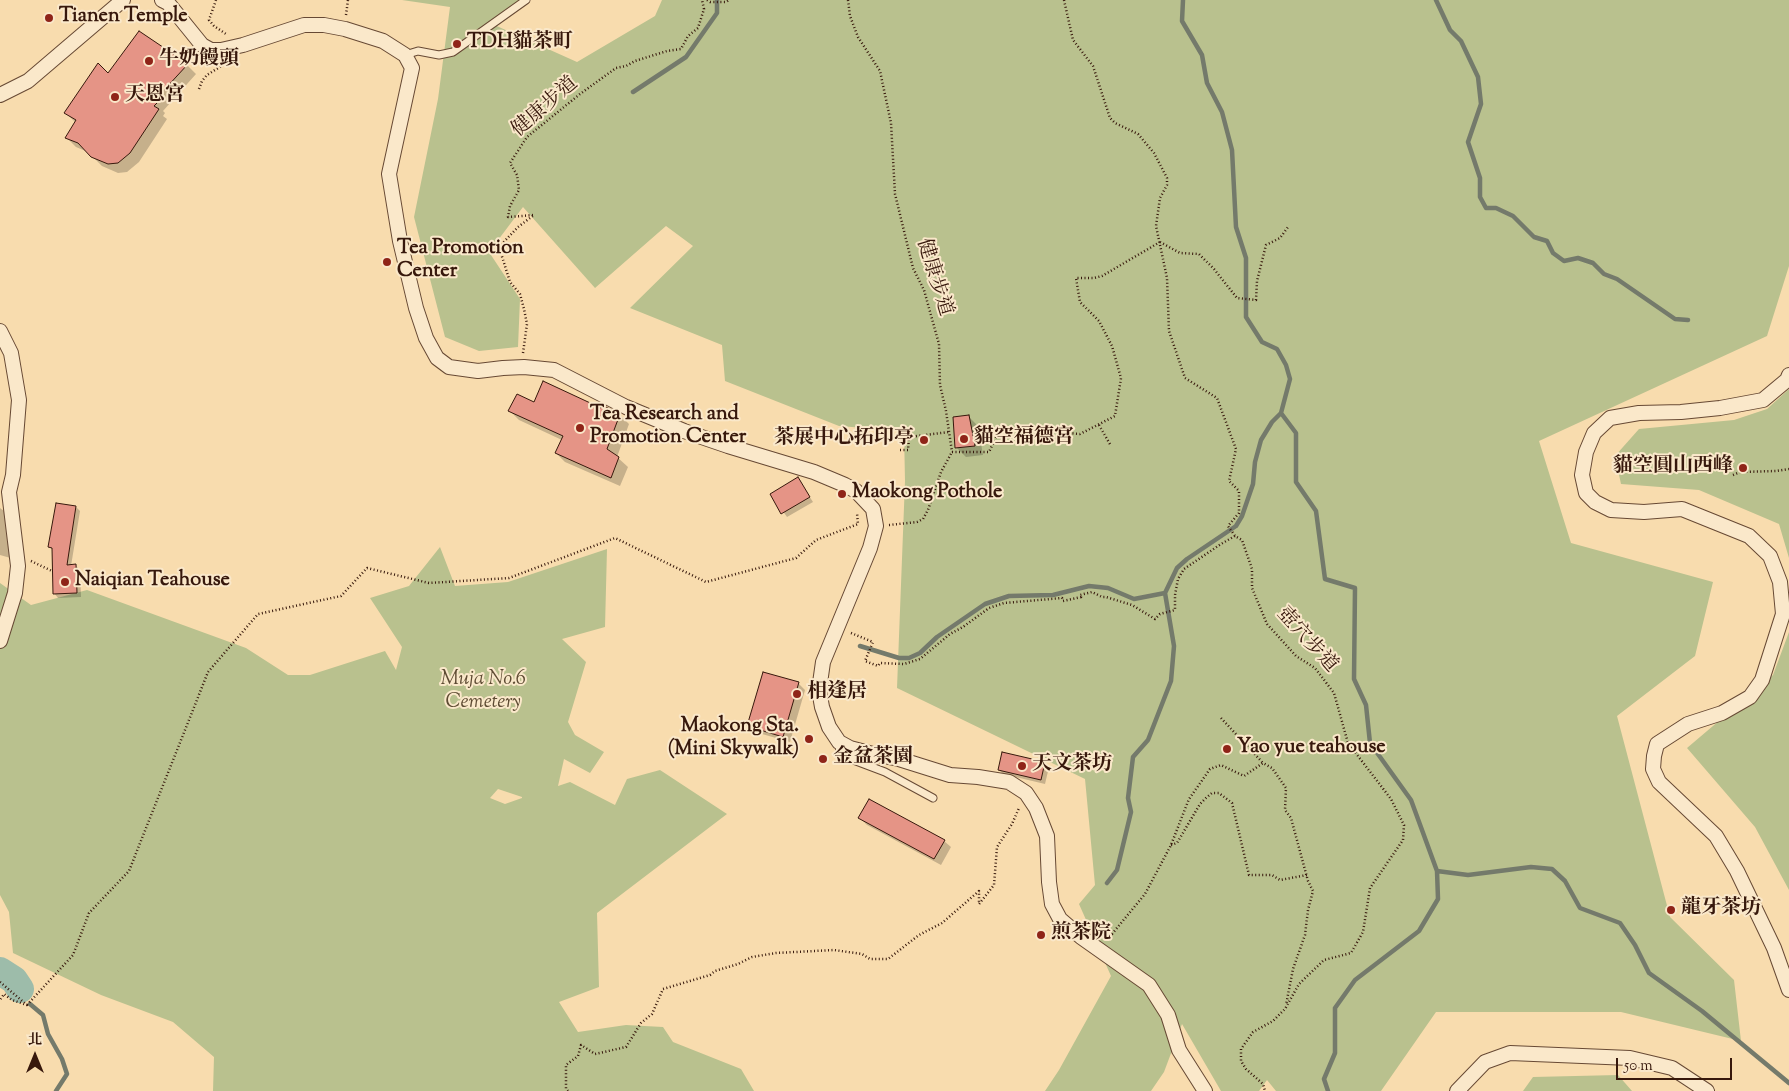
<!DOCTYPE html>
<html>
<head>
<meta charset="utf-8">
<style>
	body { margin:0 }
	#map { position:relative; width:1789px; height:1091px; overflow:hidden; background:#f8dcae; font-family:"Sorts Mill Goudy","Noto Serif TC",serif }
	canvas { display:block }
	.north { position:absolute; left:10px; top:1031px; width:50px; height:50px; -webkit-text-stroke:4px #fae8ca; paint-order:stroke; rotate:0deg; font-size:14px; font-weight:700; line-height:20px; text-align:center; color:#37180c }
	.north::after { content:''; display:block; margin:auto; width:18px; height:22px; background:#37180c; clip-path:polygon(50% 0,100% 100%,50% 72%,0 100%) }
	.scale { position:absolute; left:1616px; top:1058px; width:116px; height:22px; box-sizing:border-box; border:2px solid #37180c; border-top:0; padding-left:6px; font-size:15px; line-height:18px; white-space:nowrap; color:#37180c; -webkit-text-stroke:4px #fae8ca; paint-order:stroke }
</style>
</head>
<body>
<div id="map">
<canvas width="1789" height="1091"></canvas>
<div class="north">北</div>
<div class="scale">50 m</div>
</div>
<script>
const ctx = document.querySelector('canvas').getContext('2d');
ctx.lineJoin = 'round';
function fill(path, color) {
  ctx.fillStyle = color;
  ctx.fill(path, 'evenodd');
}
function poly(rows) {
  const path = new Path2D();
  for (const r of rows) {
    path.moveTo(r[0], r[1]);
    for (let i = 2; i < r.length; i += 2) path.lineTo(r[i], r[i + 1]);
  }
  return path;
}
function strokePath(path, color, width, dash) {
  ctx.strokeStyle = color;
  ctx.lineWidth = width;
  ctx.lineCap = dash ? 'butt' : 'round';
  ctx.setLineDash(dash || []);
  ctx.stroke(path);
}
function label(font, color, halo, rows, align = 'center') {
  ctx.font = font + ' "Sorts Mill Goudy","Noto Serif TC",serif';
  ctx.lineWidth = 4;
  ctx.setLineDash([]);
  ctx.textBaseline = 'middle';
  ctx.strokeStyle = halo;
  ctx.fillStyle = color;
  for (const [text, x, y, turn = 0] of rows) {
    ctx.save();
    ctx.translate(x, y);
    ctx.rotate((+turn || 0) * Math.PI / 180);
    ctx.textAlign = isNaN(turn) ? turn : align;
    if (halo) ctx.strokeText(text, 0, 0);
    ctx.fillText(text, 0, 0);
    ctx.restore();
  }
}
fill(poly([
	[402,0,519,0,490,23,577,62,655,16,662,0,1789,0,1789,266,1767,336,1539,441,1571,543,1713,582,1695,656,1617,716,1670,917,1734,980,1741,1041,1621,1012,1436,1012,1381,1091,1276,1091,1267,1080,1259,1091,1221,1091,1182,1024,1164,1072,1151,1091,1045,1091,1059,1070,1111,976,1079,904,1095,885,1085,779,897,688,905,481,904,431,839,426,725,381,722,345,630,308,693,246,666,226,595,288,523,207,489,252,520,299,518,347,479,351,445,337,414,217,438,99,450,7],
	[1789,389,1789,558,1779,524,1699,490,1621,484,1615,456,1639,429,1734,420,1767,409],
	[440,547,455,586,508,582,607,549,605,627,562,639,586,662,568,722,575,735,604,752,590,773,564,759,558,786,570,782,615,805,627,779,660,770,727,814,597,913,599,987,559,1002,578,1032,626,1025,663,1027,673,1042,741,1069,754,1091,213,1091,214,1057,173,1022,101,995,13,953,9,912,0,895,0,583,31,605,87,590,246,648,288,675,310,675,385,651,396,670,402,647,370,598,409,586],
	[498,789,522,797,522,798,505,804,490,798],
	[1789,632,1789,890,1755,827,1687,748,1773,675],
	[1618,1075,1632,1091,1523,1091,1533,1077]
]), '#b9c18e');
fill(poly([
	[187,65,196,74,163,111,165,113,163,116,167,119,139,162,127,172,118,173,102,166,88,152,76,147,67,138,75,122,66,113,108,74],
	[534,403,602,410,620,415,629,424,617,457,628,467,620,486,565,462,556,453,562,440,519,420,510,411],
	[969,417,978,426,983,455,966,457,957,448],
	[798,479,813,502,787,517,771,494],
	[57,504,76,507,80,511,71,566,76,566,80,570,81,597,58,598,54,593,53,550,50,547],
	[0,508,8,514,14,559,0,555],
	[798,683,805,690,790,742,755,732,748,725],
	[1045,763,1049,767,1045,784,1003,774,999,770],
	[860,818,944,841,951,847,941,865,867,825]
]), '#0003');
strokePath(poly([
	[1183,0,1182,21,1202,55,1207,83,1222,112,1232,150,1236,227,1246,258,1246,317,1262,342,1277,349,1286,365,1290,379,1281,413,1296,433,1296,482,1316,511,1325,579,1355,588,1354,679,1366,705,1370,743,1411,800,1437,871,1438,899,1419,931,1355,980,1335,1008,1335,1053,1324,1079,1328,1091],
	[1436,0,1450,30,1461,41,1478,77,1481,104,1468,142,1480,178,1480,197,1486,208,1496,208,1513,216,1534,237,1547,241,1553,253,1564,261,1578,258,1593,263,1604,274,1617,279,1675,319,1688,320],
	[633,92,686,57,717,13,717,0],
	[860,646,899,658,909,658,920,653,937,637,985,604,1009,596,1053,595,1089,586,1108,588,1134,599,1165,593,1177,568,1187,559,1236,526,1242,516,1253,484,1255,462,1261,440,1272,422,1281,413],
	[1437,871,1468,875,1531,867,1552,869,1565,881,1580,908,1620,923,1635,945,1649,973,1702,1011,1789,1083],
	[1107,883,1117,870,1131,812,1128,798,1133,757,1148,740,1171,681,1174,646,1165,593],
	[30,1004,43,1015,48,1034,62,1059,67,1074,56,1091]
]), '#747a6b', 4.5);
strokePath(poly([
	[0,971,14,980,20,989]
]), '#9dbcaa', 28);
const building = poly([
	[139,31,188,64,154,101,157,103,154,106,159,109,130,153,118,163,108,164,91,157,78,143,65,138,76,120,64,113,98,63,108,73,139,31],
	[543,381,601,408,602,405,620,414,607,449,619,457,611,478,555,453,563,436,508,411,517,394,534,402,543,381],
	[969,415,975,446,955,448,953,417,969,415],
	[798,477,810,497,781,514,770,494,798,477],
	[56,503,76,506,67,565,76,564,77,593,53,594,52,548,48,547,56,503],
	[763,672,799,682,783,737,747,726,763,672],
	[1002,752,1045,762,1041,780,998,770,1002,752],
	[869,799,945,840,934,859,858,818,869,799]
]);
fill(building, '#e59486');
strokePath(building, '#37180c', 1);
const lane = poly([
	[405,55,418,51,439,55,453,52,526,0],
	[839,743,840,755,885,772,933,798]
]);
const street = poly([
	[162,0,168,3,202,45,211,50,221,50,243,45,304,25,324,25,345,29,383,41,405,55,412,68,389,174,400,241,416,308,426,338,437,358,449,367,478,371,503,368,524,367,554,370,626,407,684,431,728,446,814,472,845,485,856,491,873,509,876,526,870,548,823,662,819,690,822,707,829,727,839,742,850,748,873,754,899,759,950,775,978,777,1009,782,1026,793,1036,808,1047,836,1049,882,1052,904,1060,919,1081,937,1149,985,1168,1015,1179,1050,1205,1091],
	[0,95,28,81,123,0],
	[0,331,11,353,19,400,13,475,9,492,18,566,15,593,0,641],
	[1789,375,1787,380,1763,400,1720,408,1681,412,1639,413,1610,418,1594,433,1586,452,1582,475,1586,493,1595,502,1611,510,1644,512,1682,509,1749,536,1770,556,1780,582,1783,614,1762,680,1750,697,1722,713,1688,724,1657,744,1654,756,1653,769,1659,782,1716,836,1737,871,1774,948,1789,990],
	[1457,1091,1485,1062,1510,1053,1630,1058,1672,1068,1707,1091]
]);
strokePath(lane, '#674934', 9);
strokePath(street, '#674934', 16);
strokePath(poly([
	[216,0,209,20,214,26,226,34],
	[707,0,710,2,726,2,729,0],
	[848,0,850,16,858,37,880,71,891,123,895,194,913,268,924,290,939,344,940,385,946,411,952,452],
	[1064,0,1073,40,1093,66,1110,118,1115,123,1138,134,1154,153,1167,178,1167,185,1160,198,1156,226,1167,278,1169,331,1185,378,1217,398,1236,449,1229,481,1239,491,1239,513,1228,526,1235,536,1242,540,1252,569,1252,588,1267,624,1296,656,1315,668,1334,693,1348,743,1391,799,1404,825,1403,840,1370,888,1363,932,1351,953,1324,960,1299,984,1285,1009,1273,1021,1253,1032,1241,1049,1241,1061,1246,1069,1263,1084,1265,1091],
	[346,15,348,0],
	[199,89,202,81,207,75,223,65],
	[1160,242,1180,253,1199,254,1214,269,1237,298,1256,300,1257,281,1266,245,1280,238,1288,227],
	[523,353,527,324,524,309,520,294,510,282,499,247,518,227,534,215,508,217,510,206,519,190,517,175,510,163,527,137,580,94,616,68,626,66,635,61,667,51,681,49,688,36,698,28,704,9,702,0],
	[1099,425,1111,446],
	[900,450,908,450,909,437,949,432],
	[952,452,989,452,1001,427,1080,434,1115,416,1121,378,1112,346,1099,321,1080,302,1076,278,1094,278,1102,276,1160,242],
	[1733,475,1740,472,1776,471,1789,469],
	[889,525,917,522,923,519,928,510,941,472,952,452],
	[31,561,52,571],
	[851,633,873,642,865,661,878,666,880,663,904,664,920,659,950,634,963,627,989,608,1004,603,1062,598,1063,601,1081,597,1080,595,1092,592,1102,597,1106,597,1132,605,1155,619,1160,614,1175,610,1175,595,1178,579,1184,569,1221,544,1235,536],
	[1221,718,1263,763],
	[1171,845,1177,843,1200,804,1206,798,1212,793,1219,793,1232,803,1249,875,1272,875,1280,880,1307,875],
	[1105,935,1112,934,1145,894,1171,845,1189,799,1210,769,1221,765,1244,776,1263,763,1272,768,1286,788,1285,810,1291,818,1308,881,1313,891,1308,910,1305,935,1293,969,1286,1005],
	[0,982,27,1005,12,1000,4,994,0,1000],
	[27,1005,73,955,89,913,129,871,208,672,258,614,341,596,367,568,429,583,509,578,615,538,706,582,796,558,816,540,858,524,857,513],
	[568,1091,566,1089,566,1065,578,1056,581,1045,595,1054,626,1047,641,1023,652,1014,663,989,710,975,715,971,738,964,752,957,776,953,834,950,862,954,870,959,888,959,919,935,942,923,979,891,979,904,994,885,997,847,1012,824,1019,808]
]), '#37180c', 2.5, [1, 2.5]);
strokePath(lane, '#fae8ca', 7);
strokePath(street, '#fae8ca', 14);
for (const [x, y, r, color] of [
	[49,18,5,"#8f2418"],
	[457,44,5,"#8f2418"],
	[149,61,5,"#8f2418"],
	[115,97,5,"#8f2418"],
	[387,262,5,"#8f2418"],
	[580,428,5,"#8f2418"],
	[964,439,5,"#8f2418"],
	[924,440,5,"#8f2418"],
	[1743,468,5,"#8f2418"],
	[842,494,5,"#8f2418"],
	[65,582,5,"#8f2418"],
	[797,694,5,"#8f2418"],
	[809,739,5,"#8f2418"],
	[1227,749,5,"#8f2418"],
	[823,759,5,"#8f2418"],
	[1022,766,5,"#8f2418"],
	[1671,910,5,"#8f2418"],
	[1041,935,5,"#8f2418"]
]) {
  const dot = new Path2D();
  dot.arc(x, y, r, 0, 2 * Math.PI);
  ctx.fillStyle = color;
  ctx.fill(dot);
  strokePath(dot, '#fae8ca', 2);
}
label('bold 20px', '#37180c', '#fae8ca', [
	["Tianen Temple",59,18],
	["TDH貓茶町",467,44],
	["牛奶饅頭",159,61],
	["天恩宮",125,97],
	["Tea Promotion",397,250],
	["Center",397,273],
	["Tea Research and",590,416],
	["Promotion Center",590,439],
	["貓空福德宮",974,439],
	["茶展中心拓印亭",914,440,"right"],
	["貓空圓山西峰",1733,468,"right"],
	["Maokong Pothole",852,494],
	["Naiqian Teahouse",75,582],
	["相逢居",807,694],
	["Maokong Sta.",799,728,"right"],
	["(Mini Skywalk)",799,751,"right"],
	["Yao yue teahouse",1237,749],
	["金盆茶園",833,759],
	["天文茶坊",1032,766],
	["龍牙茶坊",1681,910],
	["煎茶院",1051,935]
], 'left');
label('20px', '#37180c', '#fae8ca', [
	["健康步道",546,108,-41],
	["健康步道",933,278,73],
	["壺穴步道",1306,641,48]
]);
label('italic 20px', '#5e4b33', '#fae8ca', [
	["Muja No.6",483,681],
	["Cemetery",483,704]
]);
</script>
</body>
</html>
